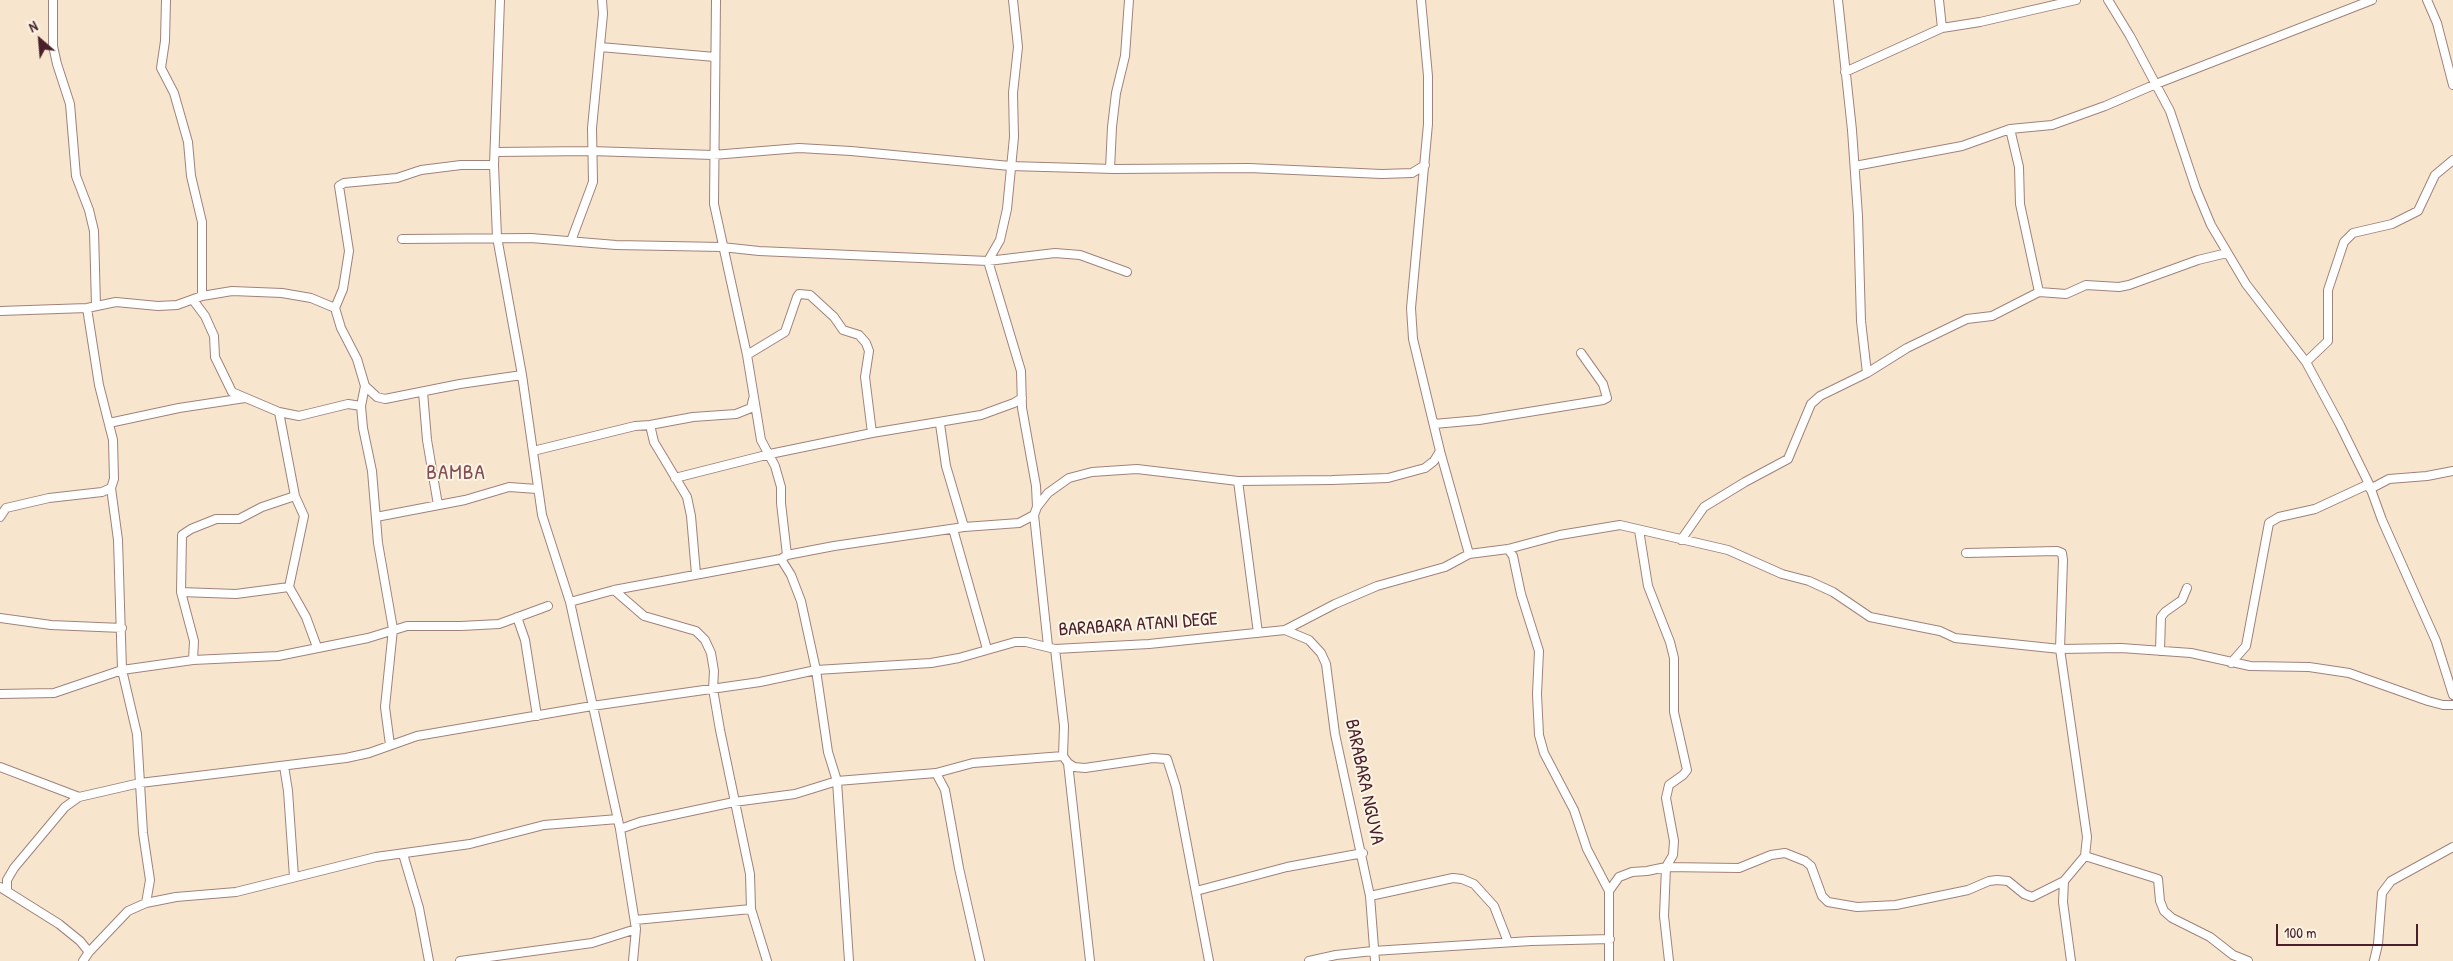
<!DOCTYPE html>
<html>
<head>
<meta charset="utf-8">
<style>
	body { margin:0 }
	#map { position:relative; width:2453px; height:961px; overflow:hidden; background:#f7e6cd; font-family:"Patrick Hand",sans-serif }
	canvas { display:block }
	.north { position:absolute; left:15px; top:15px; width:50px; height:50px; -webkit-text-stroke:4px #fcf5e5; paint-order:stroke; rotate:333deg; font-size:14px; font-weight:700; line-height:20px; text-align:center; color:#4a1f2b }
	.north::after { content:''; display:block; margin:auto; width:18px; height:22px; background:#4a1f2b; clip-path:polygon(50% 0,100% 100%,50% 72%,0 100%) }
	.scale { position:absolute; left:2276px; top:924px; width:142px; height:22px; box-sizing:border-box; border:2px solid #4a1f2b; border-top:0; padding-left:6px; font-size:15px; line-height:18px; white-space:nowrap; color:#4a1f2b; -webkit-text-stroke:4px #fcf5e5; paint-order:stroke }
</style>
</head>
<body>
<div id="map">
<canvas width="2453" height="961"></canvas>
<div class="north">N</div>
<div class="scale">100 m</div>
</div>
<script>
const ctx = document.querySelector('canvas').getContext('2d');
ctx.lineJoin = 'round';
function poly(rows) {
  const path = new Path2D();
  for (const r of rows) {
    path.moveTo(r[0], r[1]);
    for (let i = 2; i < r.length; i += 2) path.lineTo(r[i], r[i + 1]);
  }
  return path;
}
function strokePath(path, color, width, dash) {
  ctx.strokeStyle = color;
  ctx.lineWidth = width;
  ctx.lineCap = dash ? 'butt' : 'round';
  ctx.setLineDash(dash || []);
  ctx.stroke(path);
}
function label(font, color, halo, rows, align = 'center') {
  ctx.font = font + ' "Patrick Hand",sans-serif';
  ctx.lineWidth = 4;
  ctx.setLineDash([]);
  ctx.textBaseline = 'middle';
  ctx.strokeStyle = halo;
  ctx.fillStyle = color;
  for (const [text, x, y, turn = 0] of rows) {
    ctx.save();
    ctx.translate(x, y);
    ctx.rotate((+turn || 0) * Math.PI / 180);
    ctx.textAlign = isNaN(turn) ? turn : align;
    if (halo) ctx.strokeText(text, 0, 0);
    ctx.fillText(text, 0, 0);
    ctx.restore();
  }
}
const street = poly([
	[53,0,53,46,57,64,70,104,76,176,89,210,94,231,96,306],
	[166,0,165,41,161,68,174,93,188,142,191,176,202,222,202,296],
	[500,0,494,165,497,237,522,375,542,515,570,602,620,829,636,929,633,961],
	[716,0,714,204,747,355,761,440,775,466,781,487,781,503,787,555],
	[1838,0,1852,130,1858,216,1861,321,1867,373],
	[2108,0,2130,36,2170,111,2196,189,2211,225,2246,284,2306,362,2340,425,2369,484,2382,520,2436,641,2453,695],
	[2427,0,2437,23,2453,85],
	[1942,28,1980,22,2076,0],
	[600,47,715,57],
	[1845,72,1942,28,1939,0],
	[2010,129,2019,167,2020,204,2039,292],
	[495,152,591,151,713,155,799,148,851,151,1010,166,1114,169,1249,168,1382,174,1412,173,1425,165],
	[1855,166,1962,146,2010,129,2052,125,2105,106,2156,84,2372,0],
	[1110,169,1112,127,1116,93,1125,56,1129,0],
	[402,239,531,238,616,245,722,247,759,251,988,261,1055,253,1080,255,1127,272],
	[571,241,593,182,592,128,603,14,602,0],
	[193,300,205,316,214,336,215,357,232,392,279,412,299,416,348,404,361,406],
	[335,308,343,289,349,251,339,186,344,183,397,178,421,170,461,165,494,165],
	[0,311,87,308,116,302,158,306,177,305,202,296,232,291,282,293,311,298,335,308,341,328,357,359,365,386,377,397,385,399,460,384,522,375],
	[747,355,785,332,797,297,799,294,810,295,834,317,843,330,859,335,866,343,869,351,865,377,872,433],
	[2306,362,2328,341,2328,290,2344,242,2353,233,2392,224,2418,211,2435,175,2453,160],
	[365,386,361,406,363,428,372,471,378,543,393,629,385,707,390,745],
	[423,392,427,440,438,505],
	[279,412,295,496,304,516,289,587,306,617,317,647],
	[109,423,179,408,245,398],
	[940,424,946,466,964,527],
	[1434,424,1479,420,1603,400,1607,398,1603,384,1581,353],
	[650,425,693,417,736,414,751,408,753,399],
	[533,451,635,426,650,425,654,442,687,497,691,516,696,574],
	[1440,451,1469,554],
	[675,478,770,454,872,433,981,415,1014,403,1022,398],
	[1238,481,1258,633],
	[111,488,118,540,122,670,137,734,143,833,150,880,146,903],
	[2370,489,2389,479,2427,476,2453,471],
	[1037,507,1048,493,1069,478,1092,472,1137,469,1238,481,1332,480,1388,478,1425,468,1434,461,1440,451,1413,339,1411,308,1428,124,1428,76,1421,0],
	[1034,515,1048,646],
	[0,517,6,508,49,498,102,492,111,488,114,479,113,440,99,385,87,308],
	[376,517,465,500,509,487,537,489],
	[953,529,987,649],
	[1639,530,1648,586,1670,642,1674,658,1674,712,1687,770,1683,775,1669,785,1666,798,1674,841,1673,855,1666,867,1664,916,1669,961],
	[1681,540,1704,507,1745,482,1788,459,1811,404,1820,396,1867,373,1907,348,1967,319,1992,316,2039,292,2066,294,2086,285,2119,287,2129,285,2198,260,2227,253],
	[1508,549,1513,556,1521,594,1539,651,1537,694,1539,735,1544,753,1574,810,1587,849,1609,891],
	[781,559,787,555,834,546,964,527,1019,523,1034,515,1037,507,1036,486,1022,408,1021,371,988,261,1000,240,1007,209,1014,137,1013,93,1018,47,1013,0],
	[614,590,644,616,696,631,705,640,711,653,714,671,713,689,720,730,750,874,751,909,767,961],
	[181,592,236,594,289,587],
	[570,602,614,590,781,559,791,575,801,601,816,670,828,752,837,781,849,961],
	[517,617,525,640,537,716],
	[0,618,51,625,122,628],
	[1285,630,1309,640,1321,653,1326,664,1335,734,1370,896,1375,961],
	[1055,649,1064,726,1063,756,1068,763,1090,961],
	[2160,651,2161,617,2165,612,2182,600,2187,588],
	[193,660,278,656,368,638,407,626,461,626,499,624,548,606],
	[2231,663,2246,646,2269,523,2279,517,2315,509,2369,484],
	[0,694,54,693,122,670,193,660,194,641,181,592,182,535,191,529,216,519,239,519,262,507,295,496],
	[1068,763,1074,767,1085,768,1153,758,1167,759,1176,787,1209,961],
	[284,766,288,791,294,877],
	[0,767,79,797],
	[936,773,973,763,1063,756],
	[620,829,640,822,734,802,795,794,837,781,936,773,945,790,959,868,980,961],
	[403,854,419,908,429,961],
	[2085,856,2158,879,2160,901,2164,911,2172,918,2210,937,2233,955,2248,961],
	[2064,881,2063,902,2071,961],
	[0,887,59,924,80,941,89,952],
	[7,891,7,880,14,868,65,807,79,797,140,783,346,758,369,753,417,736,592,706,760,682,816,670,931,663,959,658,1015,642,1026,642,1055,649,1149,644,1285,630,1335,604,1377,586,1445,567,1469,554,1508,549,1560,535,1620,525,1728,550,1782,574,1809,581,1833,592,1870,617,1940,631,1955,638,2060,649,2121,648,2191,653,2250,666,2309,667,2349,673,2428,701,2443,705,2453,705],
	[1196,891,1287,867,1363,853],
	[1370,896,1453,878,1462,879,1474,884,1494,906,1508,942],
	[635,920,751,909],
	[83,961,89,952,128,911,146,903,176,897,236,892,376,857,470,844,544,825,618,819],
	[460,961,592,943,636,929],
	[1309,961,1336,955,1373,951,1531,941,1610,939],
	[1609,961,1609,891,1619,877,1632,872,1647,871,1666,867,1739,868,1771,855,1785,853,1805,861,1811,866,1822,896,1828,902,1857,907,1896,905,1968,890,1989,881,1997,880,2008,881,2024,894,2032,897,2064,881,2085,856,2087,837,2060,649,2063,560,2062,553,2057,551,1966,553],
	[2374,961,2378,944,2382,893,2391,881,2453,847]
]);
strokePath(street, '#a0827c', 10);
strokePath(street, '#fff', 8);
label('19px', '#4a1f2b', '#fcf5e5', [
	["BARABARA ATANI DEGE",1138,625,-4],
	["BARABARA NGUVA",1364,782,78]
]);
ctx.letterSpacing = '1px';
label('21px', '#874d54', '#fcf5e5', [
	["BAMBA",456,473]
]);
ctx.letterSpacing = '0px';
</script>
</body>
</html>
